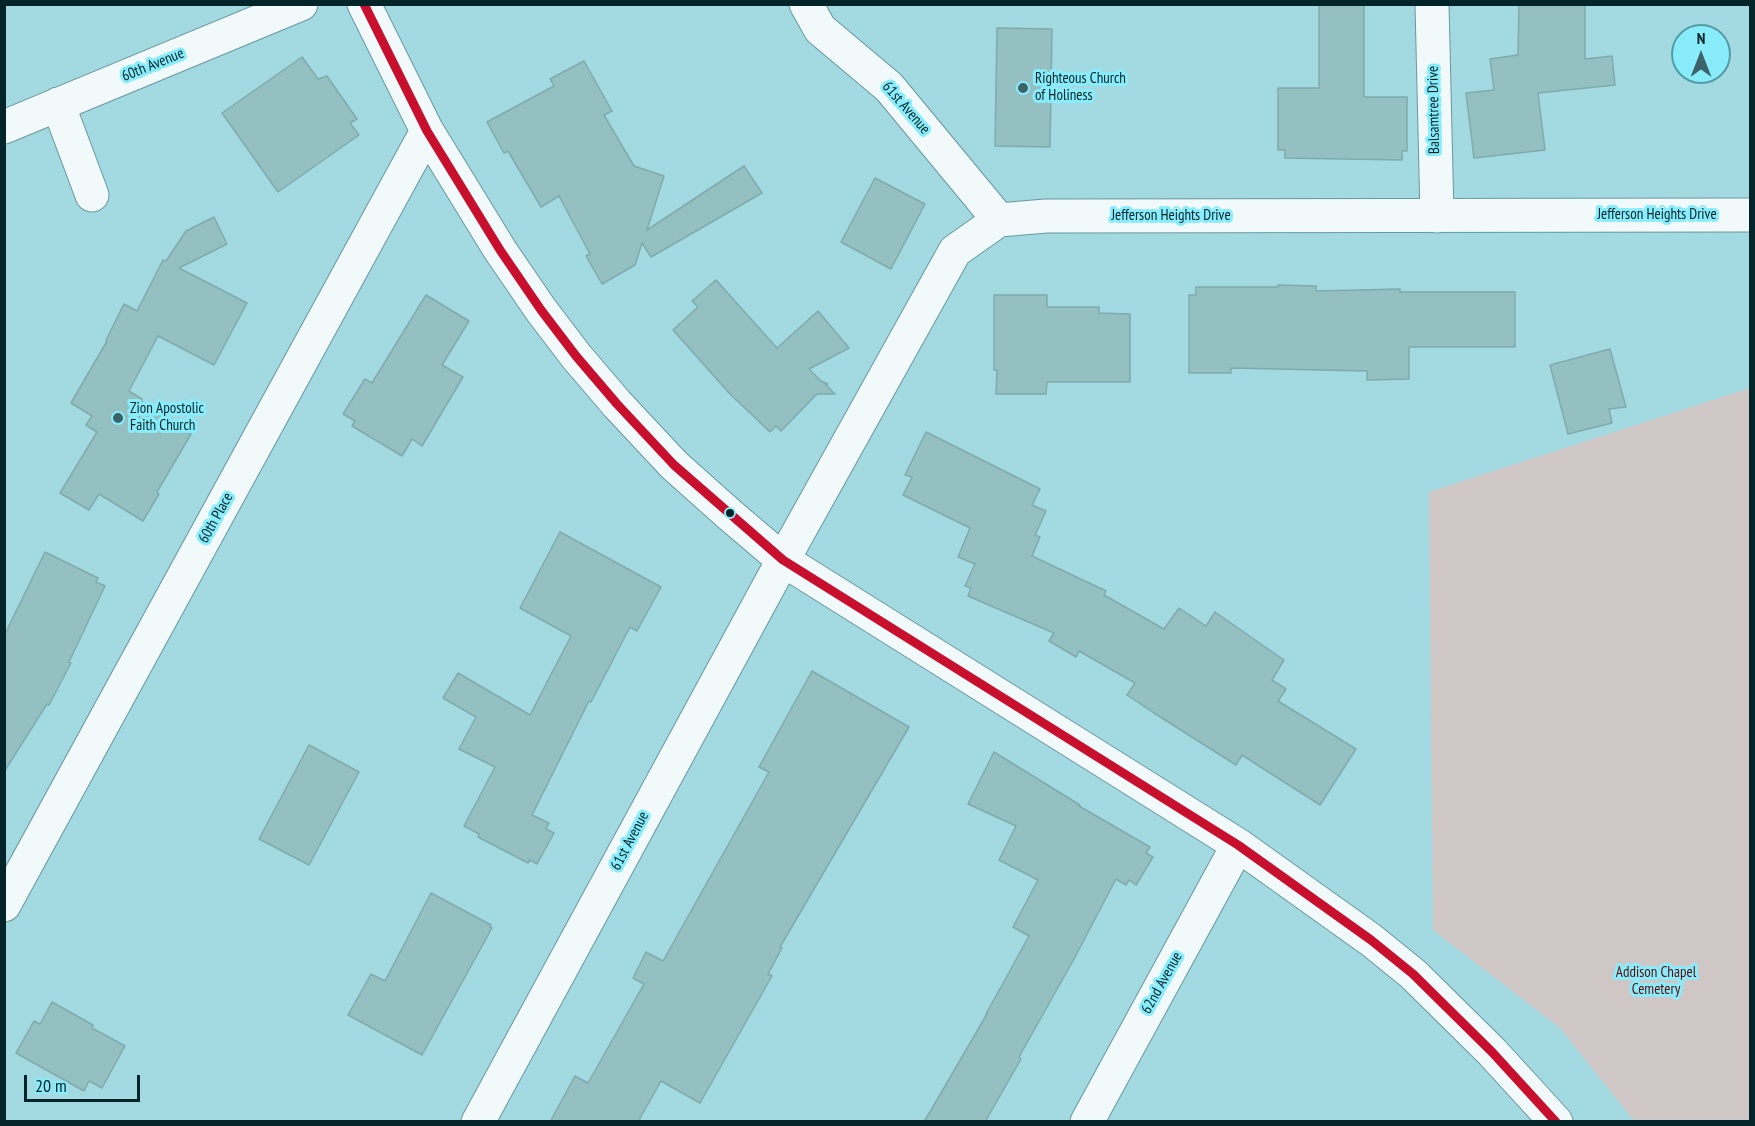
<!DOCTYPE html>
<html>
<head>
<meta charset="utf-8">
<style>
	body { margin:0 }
	#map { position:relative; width:1755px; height:1126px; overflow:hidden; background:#a3d9e1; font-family:"PT Sans Narrow",sans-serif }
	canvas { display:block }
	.frame { position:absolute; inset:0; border:6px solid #032429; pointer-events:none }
	.north { position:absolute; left:1671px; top:24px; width:60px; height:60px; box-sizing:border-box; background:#89ecfb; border:2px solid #539ca7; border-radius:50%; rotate:0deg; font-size:16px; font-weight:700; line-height:24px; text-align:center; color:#032429 }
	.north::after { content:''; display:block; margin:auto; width:21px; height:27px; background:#3b6369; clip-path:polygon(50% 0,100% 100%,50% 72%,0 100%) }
	.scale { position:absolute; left:24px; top:1075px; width:116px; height:27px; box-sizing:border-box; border:3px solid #032429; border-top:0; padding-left:8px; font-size:18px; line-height:21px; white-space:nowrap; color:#032429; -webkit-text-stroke:4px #89ecfb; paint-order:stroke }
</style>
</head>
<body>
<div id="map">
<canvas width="1755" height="1126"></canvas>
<div class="frame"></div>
<div class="north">N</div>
<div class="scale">20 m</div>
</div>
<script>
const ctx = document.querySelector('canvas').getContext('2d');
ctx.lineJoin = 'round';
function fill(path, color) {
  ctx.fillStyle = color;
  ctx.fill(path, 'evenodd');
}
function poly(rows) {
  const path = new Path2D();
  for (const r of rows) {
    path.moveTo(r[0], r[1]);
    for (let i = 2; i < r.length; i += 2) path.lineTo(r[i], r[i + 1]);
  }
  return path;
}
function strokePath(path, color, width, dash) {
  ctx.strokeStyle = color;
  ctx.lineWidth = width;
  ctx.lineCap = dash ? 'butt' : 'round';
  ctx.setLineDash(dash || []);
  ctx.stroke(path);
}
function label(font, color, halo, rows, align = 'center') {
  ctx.font = font + ' "PT Sans Narrow",sans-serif';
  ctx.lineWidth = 6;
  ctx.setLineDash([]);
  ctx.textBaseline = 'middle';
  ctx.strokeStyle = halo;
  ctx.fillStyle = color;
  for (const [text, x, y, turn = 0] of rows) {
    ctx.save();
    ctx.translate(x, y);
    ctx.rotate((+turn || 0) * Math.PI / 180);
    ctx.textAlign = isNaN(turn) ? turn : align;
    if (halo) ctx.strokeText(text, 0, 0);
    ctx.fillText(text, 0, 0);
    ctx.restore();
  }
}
fill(poly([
	[1750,388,1750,1121,1634,1121,1560,1028,1433,930,1429,492]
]), '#cfc6c6');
const building = poly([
	[1319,4,1364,4,1364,97,1407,97,1407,151,1402,151,1402,160,1285,158,1285,150,1278,150,1278,88,1319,88,1319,4],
	[1519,4,1585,4,1585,59,1612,56,1615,85,1538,93,1545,150,1474,158,1466,93,1494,90,1490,59,1518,55,1519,4],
	[997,28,1052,29,1050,147,995,146,997,28],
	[302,57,318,79,327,76,357,119,350,123,359,135,278,192,222,113,302,57],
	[584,61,612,111,604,115,634,166,664,176,647,230,744,166,762,193,651,257,642,243,635,265,602,284,586,256,590,254,559,196,541,207,508,151,504,153,487,122,554,86,550,79,584,61],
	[875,178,925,204,891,269,841,242,875,178],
	[214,217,227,244,179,268,247,303,214,365,158,336,129,391,142,399,141,401,178,423,177,426,191,434,157,492,159,494,143,521,99,494,89,510,60,493,97,432,86,425,92,416,71,403,107,341,106,340,124,304,137,311,163,260,166,261,186,231,214,217],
	[716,280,777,348,818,311,849,348,809,369,821,381,828,384,826,385,835,394,817,394,781,431,776,426,770,432,730,394,673,330,698,307,692,301,716,280],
	[1278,285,1316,286,1316,291,1400,289,1400,292,1515,292,1515,347,1409,347,1409,379,1367,380,1367,371,1231,368,1231,373,1189,373,1189,295,1196,295,1196,287,1278,287,1278,285],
	[426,295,469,321,442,365,463,377,422,446,412,439,402,456,352,426,355,421,343,414,365,379,372,383,426,295],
	[994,295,1047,295,1047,307,1099,307,1099,313,1130,314,1130,382,1047,382,1046,394,996,394,997,370,994,370,994,295],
	[1610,349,1626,407,1609,409,1612,423,1568,434,1550,365,1610,349],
	[926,432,1040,489,1032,505,1046,511,1035,535,1040,537,1032,556,1106,591,1104,595,1164,629,1179,608,1206,626,1215,612,1284,660,1272,680,1286,689,1278,701,1356,749,1320,805,1242,755,1236,765,1154,713,1127,695,1135,683,1079,651,1076,657,1049,641,1054,633,968,596,971,588,965,586,975,564,958,557,970,528,903,495,912,477,905,475,926,432],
	[560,532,661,587,637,631,630,627,591,702,589,701,532,815,549,823,546,829,554,833,537,864,530,860,528,863,478,837,479,834,464,826,495,767,459,749,476,717,443,698,458,673,530,715,571,636,520,608,560,532],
	[45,552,98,578,96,582,105,586,69,662,71,663,49,705,47,704,4,772,4,636,45,552],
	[812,671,909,727,780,947,782,948,768,974,772,976,700,1103,661,1081,638,1122,550,1122,575,1076,588,1083,644,984,633,978,646,952,663,961,769,772,759,767,812,671],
	[309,745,359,772,309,865,259,839,309,745],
	[994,752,1080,805,1079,806,1150,847,1146,853,1153,857,1136,885,1129,880,1126,885,1116,879,1074,959,1019,1057,1021,1059,985,1122,924,1122,987,1014,986,1014,1029,936,1013,927,1038,880,999,860,1016,826,968,804,994,752],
	[431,893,491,925,490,927,492,928,422,1055,348,1015,371,974,385,981,431,893],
	[52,1002,93,1025,92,1028,125,1046,102,1088,89,1081,84,1091,16,1053,34,1021,40,1024,52,1002]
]);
fill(building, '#95c0c2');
strokePath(building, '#7fabad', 1.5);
const minor = poly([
	[364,4,427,131,500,250,541,310,576,356,617,404,674,465,730,515,783,560,1238,845,1371,940,1413,974,1492,1052,1556,1122],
	[806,4,820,29,889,87,999,220],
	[1432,4,1437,216],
	[58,104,92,195],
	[4,127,301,4],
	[4,905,427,131],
	[478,1122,783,560,955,251,999,220,1046,216,1750,215],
	[1087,1122,1238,845]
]);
strokePath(minor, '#69989e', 35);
strokePath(minor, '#f1f9fa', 33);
strokePath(poly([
	[364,4,427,131,500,250,541,310,576,356,617,404,674,465,783,560,1238,845,1371,940,1413,974,1492,1052,1556,1122]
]), '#c8102e', 9);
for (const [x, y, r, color] of [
	[1023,88,6,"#3b6369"],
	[118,418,6,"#3b6369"],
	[730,513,5,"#032429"]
]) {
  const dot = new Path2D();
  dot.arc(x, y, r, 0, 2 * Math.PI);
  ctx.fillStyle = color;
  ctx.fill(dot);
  strokePath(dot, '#89ecfb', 2);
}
label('15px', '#032429', '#89ecfb', [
	["60th Avenue",153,65,-22],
	["61st Avenue",906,108,49],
	["Balsamtree Drive",1434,110,-91],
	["Jefferson Heights Drive",1657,215],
	["Jefferson Heights Drive",1171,216],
	["60th Place",216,518,-61],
	["61st Avenue",630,841,-62],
	["62nd Avenue",1162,983,-61]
]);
label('15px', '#032429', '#89ecfb', [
	["Righteous Church",1035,79],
	["of Holiness",1035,96],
	["Zion Apostolic",130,409],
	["Faith Church",130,426]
], 'left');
label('15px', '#610b0a', '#89ecfb', [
	["Addison Chapel",1656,973],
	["Cemetery",1656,990]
]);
</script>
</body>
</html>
